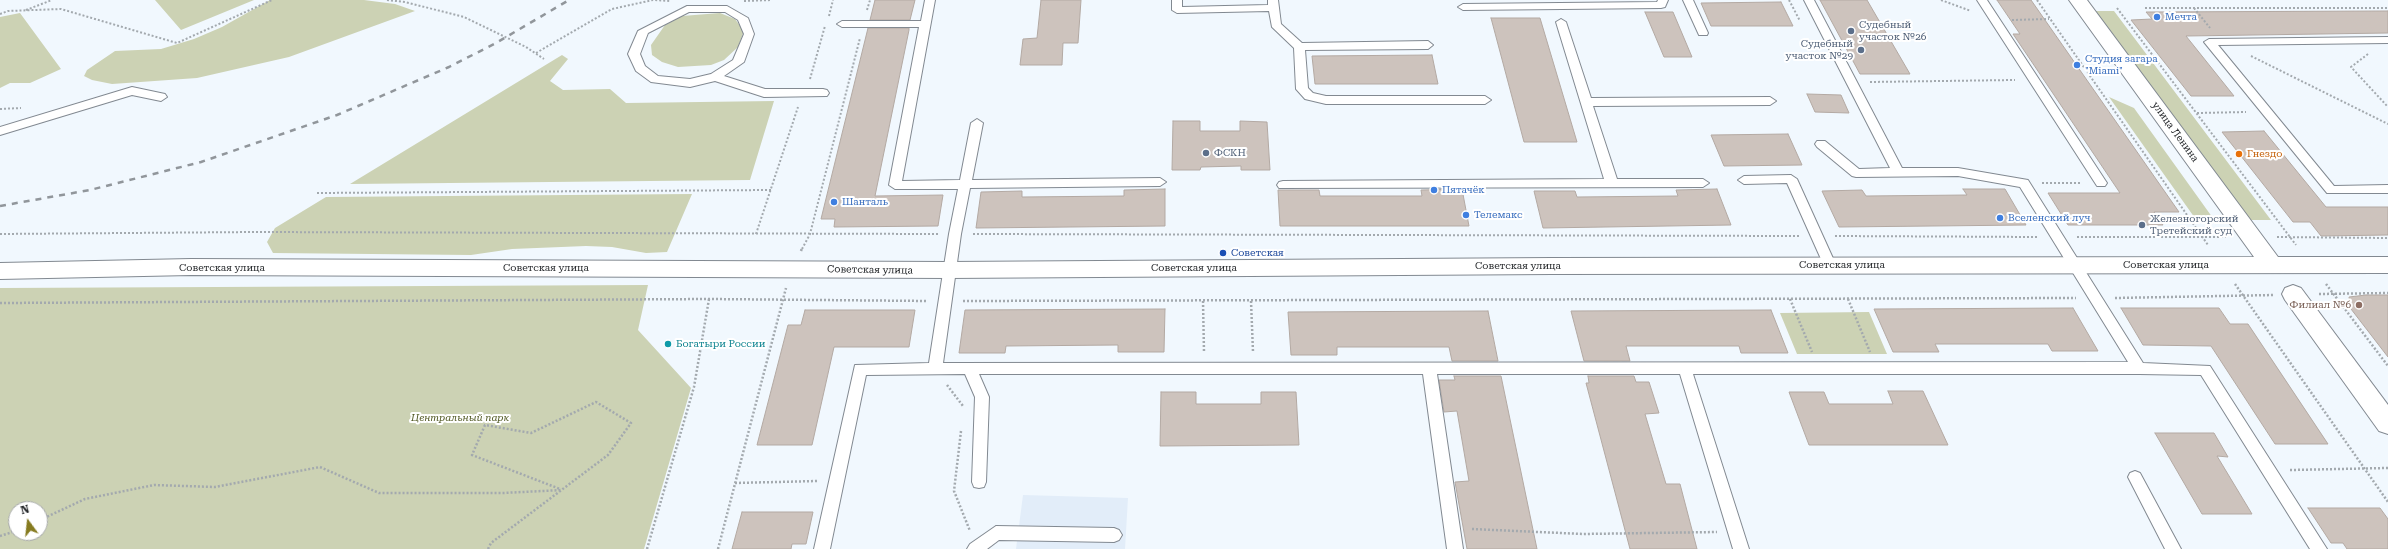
<!DOCTYPE html>
<html>
<head>
<meta charset="utf-8">
<style>
	body { margin:0 }
	#map { position:relative; width:2388px; height:549px; overflow:hidden; background:#f1f8fe; font-family:"Roboto Serif",serif }
	canvas { display:block }
	.north { position:absolute; left:8px; top:501px; width:40px; height:40px; box-sizing:border-box; background:#fff; border:1px solid #a7a9aa; border-radius:50%; rotate:345deg; font-size:11px; font-weight:700; line-height:16px; text-align:center; color:#24272a }
	.north::after { content:''; display:block; margin:auto; width:14px; height:18px; background:#867b20; clip-path:polygon(50% 0,100% 100%,50% 72%,0 100%) }
</style>
</head>
<body>
<div id="map">
<canvas width="2388" height="549"></canvas>
<div class="north">N</div>
</div>
<script>
const ctx = document.querySelector('canvas').getContext('2d');
ctx.lineJoin = 'round';
function fill(path, color) {
  ctx.fillStyle = color;
  ctx.fill(path, 'evenodd');
}
function poly(rows) {
  const path = new Path2D();
  for (const r of rows) {
    path.moveTo(r[0], r[1]);
    for (let i = 2; i < r.length; i += 2) path.lineTo(r[i], r[i + 1]);
  }
  return path;
}
function strokePath(path, color, width, dash) {
  ctx.strokeStyle = color;
  ctx.lineWidth = width;
  ctx.lineCap = dash ? 'butt' : 'round';
  ctx.setLineDash(dash || []);
  ctx.stroke(path);
}
function label(font, color, halo, rows, align = 'center') {
  ctx.font = font + ' "Roboto Serif",serif';
  ctx.lineWidth = 4;
  ctx.setLineDash([]);
  ctx.textBaseline = 'middle';
  ctx.strokeStyle = halo;
  ctx.fillStyle = color;
  for (const [text, x, y, turn = 0] of rows) {
    ctx.save();
    ctx.translate(x, y);
    ctx.rotate((+turn || 0) * Math.PI / 180);
    ctx.textAlign = isNaN(turn) ? turn : align;
    if (halo) ctx.strokeText(text, 0, 0);
    ctx.fillText(text, 0, 0);
    ctx.restore();
  }
}
fill(poly([
	[1023,495,1128,498,1125,549,1016,549]
]), '#e2edf9');
fill(poly([
	[155,0,254,0,181,30],
	[270,0,364,0,395,4,415,11,289,57,197,78,112,84,92,80,84,76,87,70,115,51,161,49,194,39,222,27],
	[2092,11,2114,11,2271,220,2245,220],
	[20,13,61,69,30,83,10,83,0,88,0,17],
	[720,13,735,19,744,31,738,47,724,60,711,65,678,67,662,62,652,55,651,45,665,25,682,16],
	[562,55,568,59,550,81,563,90,610,89,626,103,774,101,750,180,350,184],
	[2109,97,2134,108,2215,221,2197,221],
	[692,194,667,252,646,253,612,247,586,246,512,249,471,255,273,253,267,242,275,228,326,197],
	[648,285,638,330,691,388,644,549,0,549,0,288],
	[16,509,40,509,40,533,16,533],
	[1869,312,1887,354,1797,354,1780,313]
]), '#ccd2b4');
const building = poly([
	[875,0,915,0,910,20,870,20,875,0],
	[1041,0,1081,0,1078,43,1063,43,1062,65,1020,65,1023,39,1037,38,1041,0],
	[1820,0,1867,0,1910,74,1860,74,1820,0],
	[1997,0,2031,0,2179,212,2154,212,2163,225,2068,225,2048,193,2120,193,2013,34,2020,34,1997,0],
	[1781,2,1793,26,1711,26,1701,3,1781,2],
	[2388,11,2388,33,2186,36,2234,96,2191,96,2131,20,2152,19,2146,12,2388,11],
	[1645,12,1673,12,1692,57,1664,57,1645,12],
	[1491,18,1540,18,1577,142,1524,142,1491,18],
	[868,28,909,28,909,30,875,196,943,195,938,226,834,227,835,219,821,219,868,28],
	[1432,55,1438,84,1315,84,1312,56,1432,55],
	[1807,94,1841,95,1849,113,1815,112,1807,94],
	[1173,121,1200,121,1200,131,1240,131,1240,121,1267,122,1270,170,1241,170,1241,166,1201,167,1200,170,1172,170,1173,121],
	[2264,131,2326,207,2388,207,2388,235,2321,236,2310,222,2293,222,2222,132,2264,131],
	[1788,134,1802,165,1724,166,1711,135,1788,134],
	[1165,189,1165,226,976,228,981,192,1022,191,1022,197,1124,196,1124,190,1165,189],
	[1462,189,1469,226,1280,226,1278,190,1319,190,1320,196,1422,196,1421,190,1462,189],
	[1717,189,1731,225,1543,228,1534,191,1575,191,1577,197,1678,196,1676,190,1717,189],
	[1963,189,2005,189,2026,225,1839,227,1822,191,1862,190,1866,196,1967,195,1963,189],
	[2366,295,2388,295,2388,357,2351,309,2349,297,2366,295],
	[2073,308,2098,351,2052,351,2048,344,1935,344,1939,352,1893,352,1874,309,2073,308],
	[2121,308,2219,308,2230,324,2248,324,2328,444,2275,444,2211,346,2143,345,2121,308],
	[1165,309,1164,352,1118,352,1118,345,1006,346,1005,353,959,353,965,310,1165,309],
	[805,310,915,310,909,347,834,347,812,445,757,445,788,325,801,325,805,310],
	[1771,310,1788,353,1741,353,1739,346,1626,346,1630,361,1584,361,1571,311,1771,310],
	[1488,311,1498,361,1452,361,1449,347,1337,347,1337,355,1291,355,1288,312,1488,311],
	[1454,376,1501,376,1537,549,1467,549,1455,482,1469,481,1457,411,1444,412,1439,380,1455,380,1454,376],
	[1588,376,1634,376,1636,382,1649,382,1659,413,1645,414,1666,484,1680,484,1697,549,1630,549,1586,383,1589,383,1588,376],
	[1888,391,1923,391,1948,445,1809,445,1789,392,1824,392,1829,404,1893,404,1888,391],
	[1161,392,1196,392,1196,404,1261,404,1261,392,1296,392,1299,445,1160,446,1161,392],
	[2155,433,2214,433,2228,457,2217,456,2252,514,2202,514,2155,433],
	[2308,508,2380,508,2388,519,2388,549,2347,549,2343,543,2331,543,2308,508],
	[742,512,813,512,806,544,792,544,791,549,732,549,742,512]
]);
fill(building, '#cdc3bd');
strokePath(building, '#b3a9a3', 1);
const lane = poly([
	[925,0,935,0,902,181,960,180,971,123,977,119,983,123,972,180,1160,178,1166,182,1160,186,970,188,961,234,943,363,2128,362,2020,187,1958,176,1856,177,1852,176,1817,147,1815,144,1817,141,1825,141,1859,169,1890,168,1804,0,1814,0,1902,168,1958,168,2028,180,2143,363,2210,366,2327,549,2310,549,2201,375,2139,374,1693,374,1749,549,1733,549,1680,374,1437,374,1463,549,1447,549,1423,374,979,374,989,397,986,482,984,487,979,488,974,487,972,482,975,397,965,374,866,375,830,549,814,549,855,365,929,363,949,234,958,189,895,189,889,185,919,27,842,27,837,24,842,21,921,21,925,0],
	[1172,0,1182,0,1182,7,1268,5,1268,0,1278,0,1281,24,1302,43,1428,41,1433,45,1428,49,1305,50,1308,88,1313,93,1326,96,1485,96,1491,100,1485,104,1326,104,1305,99,1296,89,1294,48,1272,27,1269,11,1177,13,1172,10,1172,0],
	[1658,0,1668,0,1665,7,1661,8,1463,10,1458,7,1463,4,1657,2,1658,0],
	[1683,0,1693,0,1708,33,1707,35,1699,35,1683,0],
	[1977,0,1987,0,2105,180,2107,183,2105,186,2097,186,1977,0],
	[687,6,727,6,748,18,754,34,744,62,724,76,765,89,823,89,827,90,829,93,827,96,764,97,715,81,690,87,651,82,636,71,628,54,638,31,687,6],
	[689,12,725,12,738,20,744,34,733,60,711,74,690,79,658,76,645,66,640,54,648,33,689,12],
	[1561,19,1566,22,1591,98,1770,97,1776,101,1770,105,1593,106,1617,179,1703,179,1709,183,1703,187,1279,188,1277,185,1279,182,1283,181,1604,179,1556,22,1561,19],
	[2388,37,2388,43,2218,45,2334,186,2388,185,2388,193,2327,193,2204,42,2209,39,2388,37],
	[132,87,165,94,167,97,161,101,132,95,0,135,0,127,132,87],
	[1791,175,1797,179,1836,265,1835,268,1825,268,1787,183,1744,184,1738,180,1744,176,1791,175],
	[2135,471,2140,473,2181,549,2165,549,2128,477,2130,473,2135,471],
	[996,526,1114,528,1119,530,1122,535,1119,540,1114,542,999,540,987,549,967,549,970,544,996,526]
]);
const street = poly([
	[2293,285,2301,288,2388,405,2388,434,2379,431,2285,300,2282,294,2285,288,2293,285]
]);
const secondary = poly([
	[2069,0,2087,0,2278,257,2388,257,2388,273,1552,274,949,278,191,275,0,279,0,263,191,259,949,262,1552,258,2254,257,2069,0]
]);
strokePath(lane, '#828991', 2);
strokePath(street, '#828991', 2);
strokePath(secondary, '#828991', 2);
strokePath(poly([
	[387,0,405,2,464,17,526,47,544,59],
	[1789,0,1800,21],
	[1941,0,1971,11],
	[2037,0,2208,245],
	[744,1,772,0],
	[2117,8,2296,245],
	[2145,8,2388,8],
	[2194,8,2210,28],
	[26,10,52,0],
	[867,10,870,0],
	[0,14,8,11,61,9,177,43,272,0],
	[829,16,833,0],
	[2012,20,2049,19],
	[536,53,612,9,653,0,671,1],
	[2368,54,2351,67,2388,107],
	[2251,56,2388,124],
	[810,79,825,26],
	[1870,82,2015,80],
	[0,109,21,108],
	[2197,113,2246,112],
	[2042,183,2081,183],
	[317,193,771,190],
	[0,234,255,232,938,234],
	[756,234,798,107],
	[973,234,1800,236],
	[1835,236,2038,237],
	[2077,237,2226,237],
	[2277,237,2388,238],
	[802,249,810,234,860,38]
]), '#a3a9ae', 2, [2, 2]);
strokePath(poly([
	[801,251,802,248],
	[2235,284,2388,502],
	[2326,284,2388,366],
	[2319,294,2388,293],
	[2115,298,2274,295],
	[1790,299,1812,352],
	[1848,299,1870,352],
	[963,301,2076,298],
	[1203,301,1204,352],
	[1251,301,1253,352],
	[0,303,709,299,928,301],
	[947,385,963,406],
	[961,431,954,491,970,531],
	[2290,470,2388,468],
	[735,483,818,481],
	[40,520,85,499,154,485,215,487,320,467,379,493,503,493,562,490],
	[1472,529,1583,534,1717,532],
	[0,536,16,531],
	[488,549,491,543,608,455,631,423,596,402,531,433,485,425,472,455,560,489],
	[647,549,694,387,709,299],
	[718,549,786,288]
]), '#a3a9ae', 2.5, [2, 2]);
fill(lane, '#fff');
fill(street, '#fff');
fill(secondary, '#fff');
strokePath(poly([
	[0,206,90,190,201,162,337,115,449,67,496,43,569,0]
]), '#91969b', 2.5, [6, 6]);
for (const [x, y, r, color] of [
	[2157,17,4,"#3f7fe0"],
	[1851,31,4,"#5c6f8a"],
	[1861,50,4,"#5c6f8a"],
	[2077,65,4,"#3f7fe0"],
	[1206,153,4,"#5c6f8a"],
	[2239,154,4,"#e8710a"],
	[1434,190,4,"#3f7fe0"],
	[834,202,4,"#3f7fe0"],
	[1466,215,4,"#3f7fe0"],
	[2000,218,4,"#3f7fe0"],
	[2142,225,4,"#5c6f8a"],
	[1223,253,4,"#1a4fb4"],
	[2359,305,4,"#8d6e63"],
	[668,344,4,"#0f9aa8"]
]) {
  const dot = new Path2D();
  dot.arc(x, y, r, 0, 2 * Math.PI);
  ctx.fillStyle = color;
  ctx.fill(dot);
  strokePath(dot, '#fff', 1.5);
}
label('10px', '#366cbe', '#fff', [
	["Мечта",2165,17],
	["Студия загара",2085,59],
	["\"Miami\"",2085,71],
	["Пятачёк",1442,190],
	["Шанталь",842,202],
	["Телемакс",1474,215],
	["Вселенский луч",2008,218]
], 'left');
label('10px', '#4e5e75', '#fff', [
	["Судебный",1859,25],
	["участок №26",1859,37],
	["Судебный",1853,44,"right"],
	["участок №29",1853,56,"right"],
	["ФСКН",1214,153],
	["Железногорский",2150,219],
	["Третейский суд",2150,231]
], 'left');
label('10px', '#24272a', '#fff', [
	["улица Ленина",2175,132,54],
	["Советская улица",1842,265],
	["Советская улица",2166,265],
	["Советская улица",1518,266],
	["Советская улица",222,268],
	["Советская улица",546,268],
	["Советская улица",1194,268],
	["Советская улица",870,270,1]
]);
label('10px', '#c56008', '#fff', [
	["Гнездо",2247,154]
], 'left');
label('10px', '#164399', '#fff', [
	["Советская",1231,253]
], 'left');
label('10px', '#785e54', '#fff', [
	["Филиал №6",2351,305]
], 'right');
label('10px', '#0d838f', '#fff', [
	["Богатыри России",676,344]
], 'left');
label('italic 10px', '#4f5721', '#fff', [
	["Центральный парк",460,418]
]);
</script>
</body>
</html>
